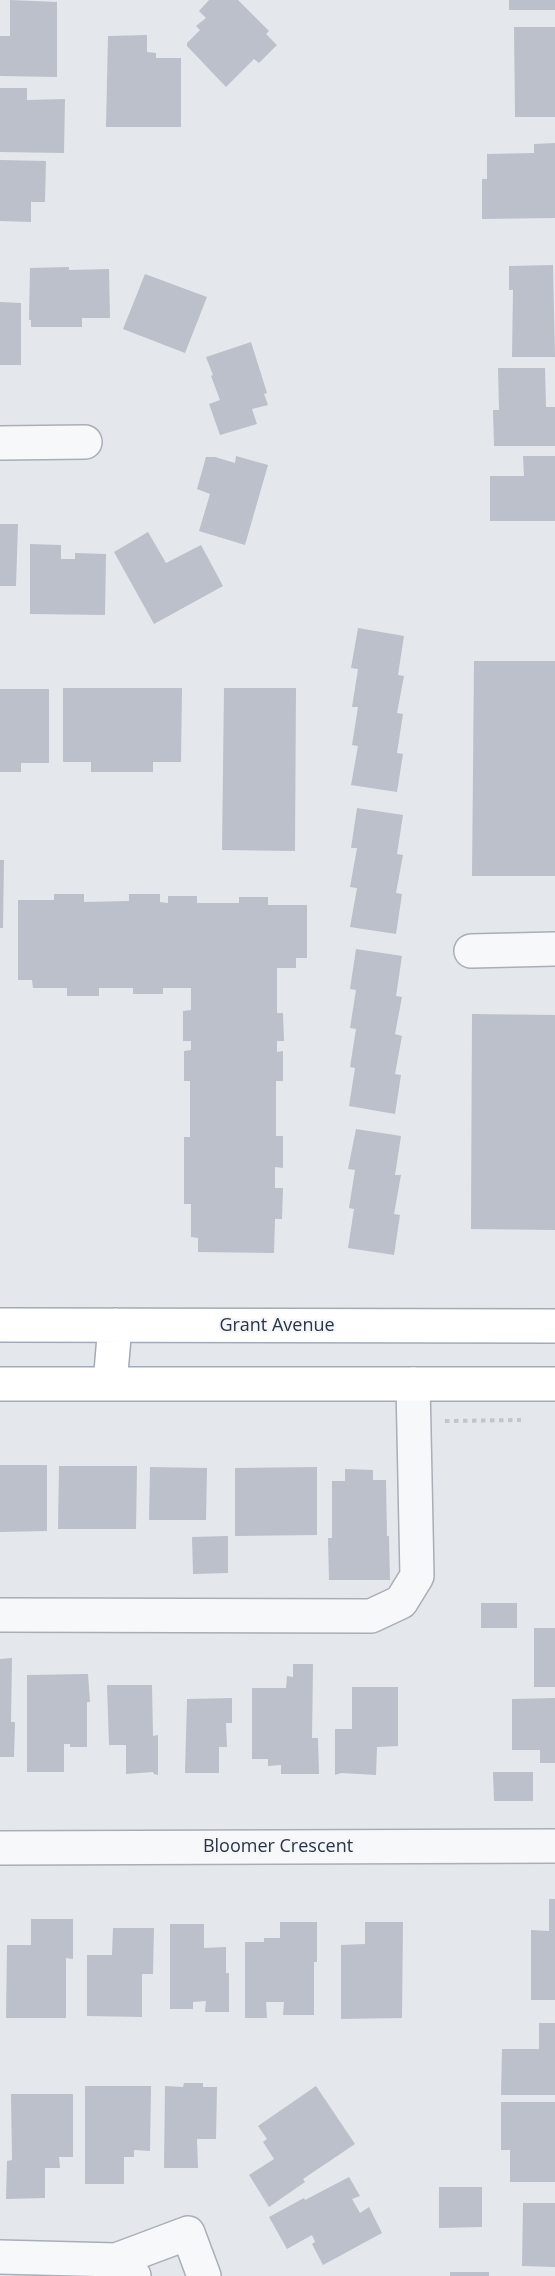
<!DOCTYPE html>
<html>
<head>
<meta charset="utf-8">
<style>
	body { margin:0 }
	canvas { display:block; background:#e4e7ec }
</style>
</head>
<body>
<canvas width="555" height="2276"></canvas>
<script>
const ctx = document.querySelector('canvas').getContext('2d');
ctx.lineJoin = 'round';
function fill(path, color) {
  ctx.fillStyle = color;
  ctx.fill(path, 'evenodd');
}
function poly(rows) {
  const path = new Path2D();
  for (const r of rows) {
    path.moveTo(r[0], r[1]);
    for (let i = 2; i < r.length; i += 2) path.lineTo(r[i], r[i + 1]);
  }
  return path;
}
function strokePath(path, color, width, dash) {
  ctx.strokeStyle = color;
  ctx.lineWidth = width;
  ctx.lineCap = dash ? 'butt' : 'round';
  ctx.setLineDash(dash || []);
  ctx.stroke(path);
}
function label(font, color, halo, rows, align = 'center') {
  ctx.font = font + ' "Open Sans",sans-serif';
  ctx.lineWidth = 4.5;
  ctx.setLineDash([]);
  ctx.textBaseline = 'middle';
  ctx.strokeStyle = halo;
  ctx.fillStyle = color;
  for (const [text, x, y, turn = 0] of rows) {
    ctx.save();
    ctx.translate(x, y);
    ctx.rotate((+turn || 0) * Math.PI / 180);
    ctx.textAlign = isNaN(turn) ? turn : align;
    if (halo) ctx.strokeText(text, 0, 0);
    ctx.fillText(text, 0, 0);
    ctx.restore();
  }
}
fill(poly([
	[10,0,57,2,57,77,0,76,0,36,10,36],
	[209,0,238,0,269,31,266,34,277,45,259,63,254,59,226,87,187,46,187,43,200,30,196,26,206,18,199,11],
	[509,0,555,0,555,10,509,10],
	[514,27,555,27,555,117,515,117],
	[147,35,147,52,156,53,156,58,181,58,181,127,106,127,108,36],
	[0,88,27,88,27,100,65,99,64,153,0,152],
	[555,143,555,218,482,219,482,179,487,179,487,154,534,153,534,144],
	[0,160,46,161,45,202,31,202,31,222,0,221],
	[553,265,555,357,512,357,513,290,509,290,509,266],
	[69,267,69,270,109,269,110,318,82,318,82,327,31,327,31,320,29,320,30,268],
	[145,274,207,297,185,353,123,329],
	[0,302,21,303,21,365,0,365],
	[251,342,267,393,264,394,268,405,252,409,257,424,220,435,209,404,220,400,211,376,213,375,206,357],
	[498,368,545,368,546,407,555,407,555,446,494,446,493,410,499,410],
	[236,456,268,465,245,545,199,531,210,494,197,489,206,457,215,457,235,463],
	[523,456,555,456,555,521,490,521,490,476,524,476],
	[0,524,18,524,16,586,0,586],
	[148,532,166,563,201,545,223,586,154,624,114,552],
	[30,544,61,545,61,559,75,559,75,553,106,554,105,615,30,614],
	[358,628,404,636,398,675,404,676,397,713,403,714,397,753,403,754,397,792,351,785,358,746,352,745,358,707,352,707,358,669,351,668],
	[474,661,555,661,555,876,472,876],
	[63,688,182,688,181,762,153,762,153,772,91,772,91,762,63,762],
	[224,688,296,688,295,851,222,850],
	[0,689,49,689,49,763,21,763,21,772,0,772],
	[357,808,403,815,397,854,403,855,396,893,402,894,396,934,350,927,357,888,350,887,357,848,351,848],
	[0,860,4,860,3,928,0,928],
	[54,894,84,894,84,902,129,901,129,894,160,894,160,902,168,903,168,896,197,896,197,903,239,903,239,897,268,897,268,905,307,905,307,958,296,958,296,968,277,968,277,1013,283,1013,284,1041,277,1041,277,1052,283,1051,283,1081,276,1081,276,1136,283,1136,283,1168,275,1167,275,1188,283,1188,282,1219,275,1219,274,1253,198,1252,198,1238,191,1237,191,1204,184,1204,184,1137,190,1137,190,1081,184,1081,184,1051,191,1050,191,1041,183,1041,183,1011,191,1010,191,988,163,988,163,994,133,994,133,988,99,988,99,996,67,996,67,988,33,988,32,980,18,980,18,900,54,900],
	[356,949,402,956,396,996,402,997,395,1034,402,1036,395,1074,401,1075,395,1114,349,1106,355,1068,350,1067,356,1029,350,1028,356,990,350,989],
	[472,1014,555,1015,555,1230,471,1229],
	[356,1129,401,1136,395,1175,401,1175,394,1214,400,1215,394,1255,348,1248,354,1209,349,1208,355,1170,348,1169],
	[0,1465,47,1465,47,1531,0,1532],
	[59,1466,137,1466,136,1529,58,1529],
	[150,1467,207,1468,206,1520,149,1520],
	[317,1467,317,1535,235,1536,235,1468],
	[345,1469,373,1470,373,1480,386,1480,387,1536,389,1536,390,1580,329,1580,328,1538,332,1538,332,1481,345,1481],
	[228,1536,228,1573,193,1574,192,1537],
	[481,1603,517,1603,517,1628,481,1628],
	[534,1628,555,1628,555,1687,534,1687],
	[12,1658,11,1722,15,1722,14,1757,0,1757,0,1659],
	[293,1664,313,1664,312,1738,318,1738,319,1774,281,1774,281,1765,268,1766,268,1759,252,1759,252,1688,286,1688,287,1676,293,1677],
	[88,1674,90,1702,87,1702,87,1747,70,1747,70,1744,64,1744,64,1772,27,1772,27,1675],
	[107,1685,152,1685,153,1736,158,1735,158,1775,154,1774,153,1772,126,1774,126,1745,109,1745],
	[352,1687,398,1687,398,1746,377,1747,376,1775,341,1773,335,1775,335,1729,352,1729],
	[232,1698,232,1723,226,1723,227,1747,219,1747,219,1773,185,1773,187,1699],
	[555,1698,555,1763,540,1763,540,1750,512,1750,512,1699],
	[493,1772,533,1772,533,1801,494,1801],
	[549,1899,555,1899,555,2000,531,2000,531,1930,549,1931],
	[31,1919,73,1919,73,1959,66,1958,66,2018,6,2018,7,1945,31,1945],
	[280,1922,317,1922,317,1962,314,1962,314,2015,283,2015,284,2002,266,2002,267,2018,245,2018,245,1942,264,1942,264,1938,280,1938],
	[365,1922,403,1922,402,2018,341,2019,341,1945,365,1944],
	[170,1924,204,1924,204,1948,226,1947,226,1973,229,1973,229,2012,205,2012,206,2001,193,2002,193,2009,170,2009],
	[113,1928,154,1928,153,1974,142,1974,142,2017,87,2016,87,1955,112,1955],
	[539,2023,555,2023,555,2095,501,2095,502,2049,539,2049],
	[184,2083,203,2083,203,2087,217,2087,216,2139,197,2139,198,2168,164,2168,165,2086,183,2087],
	[85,2086,151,2086,150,2151,134,2150,134,2157,124,2157,124,2184,85,2184],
	[316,2086,355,2144,303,2179,305,2182,269,2207,249,2175,274,2159,263,2142,267,2139,258,2126],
	[11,2094,73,2094,73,2157,59,2157,60,2168,45,2168,45,2198,6,2199,7,2161,12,2160],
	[501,2102,555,2102,555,2182,510,2182,510,2150,501,2150],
	[349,2177,360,2196,352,2199,360,2213,369,2207,382,2233,323,2265,312,2244,315,2242,312,2235,287,2249,269,2217,304,2198,305,2200],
	[439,2187,482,2187,482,2227,439,2228],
	[523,2203,555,2203,555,2267,522,2266],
	[450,2272,489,2272,489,2276,450,2276]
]), '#bbc0ca');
const minor = poly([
	[0,443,85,442],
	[471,951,555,949],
	[0,1615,371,1616,401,1602,417,1576,413,1384],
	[0,1848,555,1846],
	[0,2257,116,2260,134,2276],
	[116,2260,188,2233,204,2276]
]);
const major = poly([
	[0,1325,555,1326],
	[0,1384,555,1384],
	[110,1384,115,1325]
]);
strokePath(minor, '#a9aeb7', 36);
strokePath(major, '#a3abb8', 36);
strokePath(poly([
	[445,1421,521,1420]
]), '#c2c5cb', 4, [4.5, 4.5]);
strokePath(minor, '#f7f8fa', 33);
strokePath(major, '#fff', 33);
label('18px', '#2b3445', '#f4f6f9', [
	["Grant Avenue",277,1326],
	["Bloomer Crescent",278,1847]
]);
</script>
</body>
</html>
